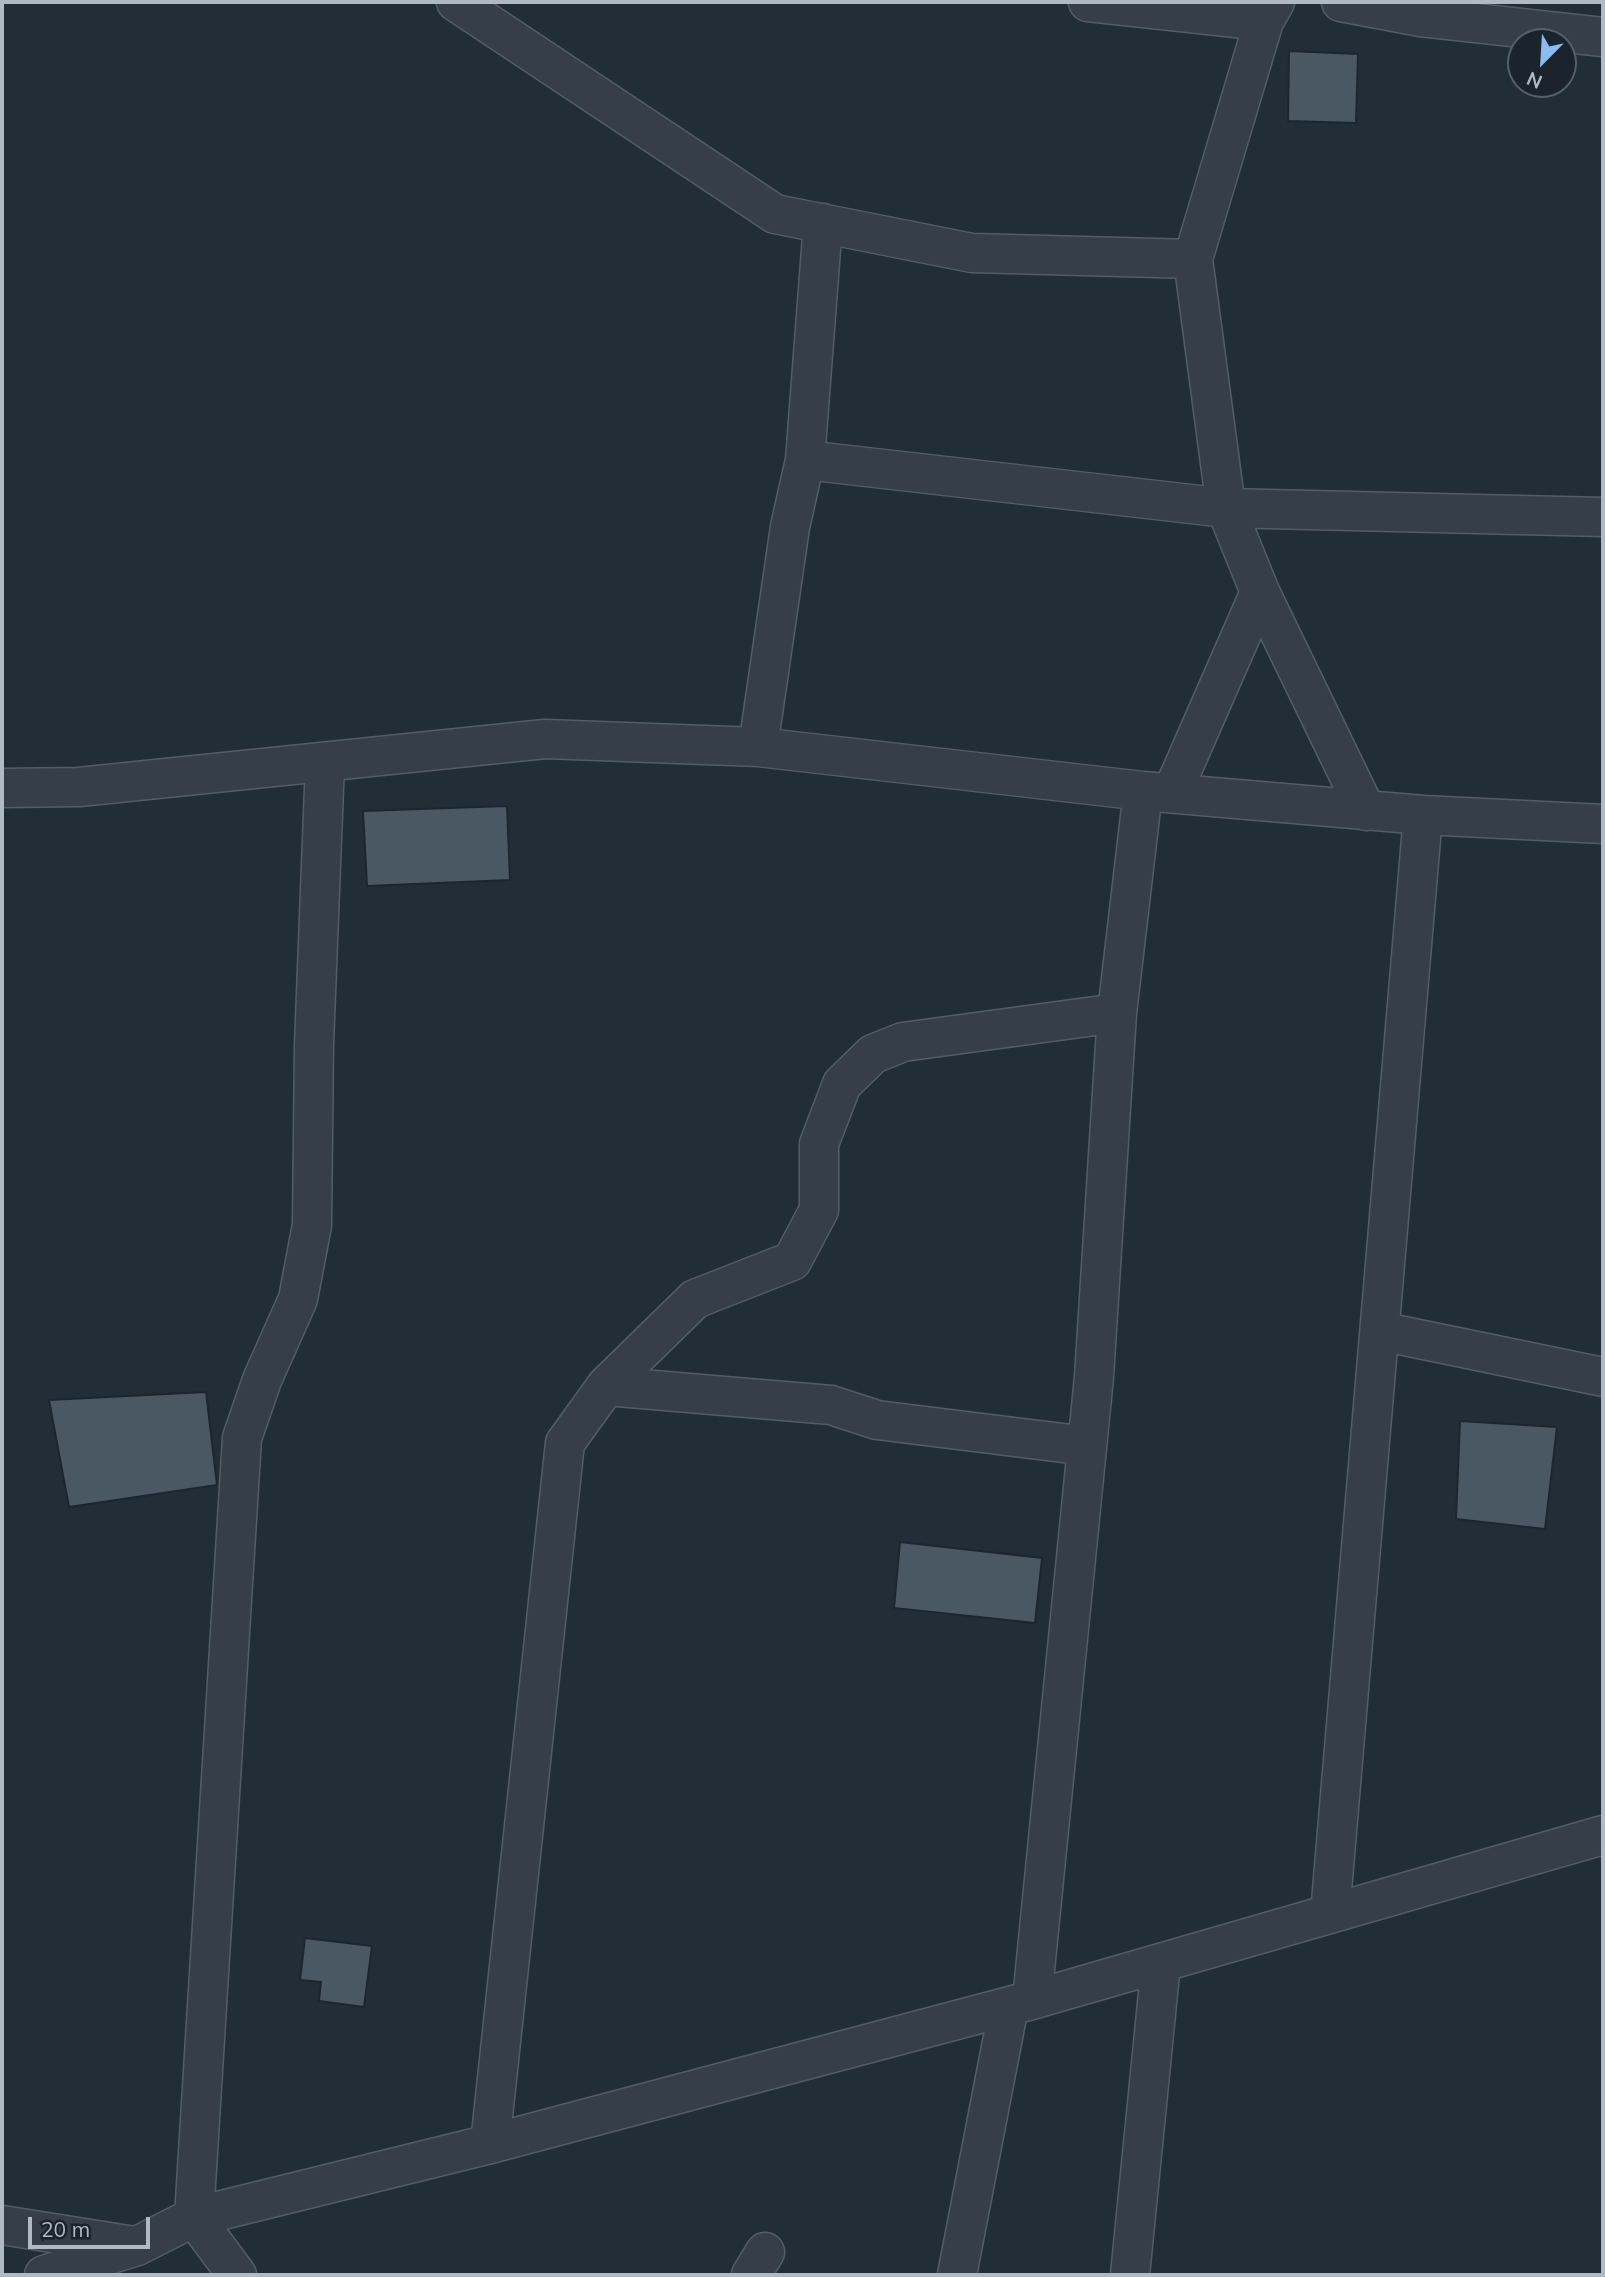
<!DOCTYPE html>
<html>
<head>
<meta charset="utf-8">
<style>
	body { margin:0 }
	#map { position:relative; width:1605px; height:2277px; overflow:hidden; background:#222e37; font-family:Mulish,sans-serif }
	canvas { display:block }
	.frame { position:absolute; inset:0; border:4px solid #b0bac4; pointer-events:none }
	.north { position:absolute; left:1507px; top:28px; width:70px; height:70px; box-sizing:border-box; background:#1b242c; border:2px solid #576069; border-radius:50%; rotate:204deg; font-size:19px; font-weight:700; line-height:28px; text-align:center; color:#b0bac4 }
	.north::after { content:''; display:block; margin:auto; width:24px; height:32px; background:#88bdf1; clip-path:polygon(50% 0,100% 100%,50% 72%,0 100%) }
	.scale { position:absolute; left:28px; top:2217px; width:122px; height:32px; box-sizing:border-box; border:4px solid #b0bac4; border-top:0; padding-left:9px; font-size:21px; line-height:24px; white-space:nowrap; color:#b0bac4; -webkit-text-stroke:5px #1b242c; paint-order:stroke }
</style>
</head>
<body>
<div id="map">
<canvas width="1605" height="2277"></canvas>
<div class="frame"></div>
<div class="north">N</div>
<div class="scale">20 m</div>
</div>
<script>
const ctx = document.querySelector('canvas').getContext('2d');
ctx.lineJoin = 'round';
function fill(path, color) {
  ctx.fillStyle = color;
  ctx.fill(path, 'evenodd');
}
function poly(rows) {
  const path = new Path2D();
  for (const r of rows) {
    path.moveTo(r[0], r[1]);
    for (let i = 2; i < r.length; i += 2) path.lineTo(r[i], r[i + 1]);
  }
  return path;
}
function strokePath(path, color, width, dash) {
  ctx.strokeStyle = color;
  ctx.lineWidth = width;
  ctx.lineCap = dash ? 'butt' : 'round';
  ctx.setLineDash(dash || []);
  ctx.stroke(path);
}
const building = poly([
	[1289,51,1358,54,1356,123,1288,121,1289,51],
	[507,806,510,880,367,886,363,811,507,806],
	[206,1392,217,1485,69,1507,49,1400,206,1392],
	[1460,1421,1557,1427,1545,1529,1456,1519,1460,1421],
	[900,1542,1042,1558,1035,1623,894,1608,900,1542],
	[305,1938,372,1946,364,2007,319,2001,321,1982,300,1980,305,1938]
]);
fill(building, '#4a5863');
strokePath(building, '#1d262f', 2);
const street = poly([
	[456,2,775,214,972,253,1193,259,1264,21,1275,2],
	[1088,2,1264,21],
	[1341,2,1421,17,1603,37],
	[1193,259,1226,508,1260,592,1366,811],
	[805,460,1226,508,1603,517],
	[758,747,790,527,805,460,823,223],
	[2,788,79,787,545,739,758,747,1143,791,1423,815,1603,824],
	[1172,793,1260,592],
	[1380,1331,1603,1377],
	[606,1386,831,1405,877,1420,1087,1446],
	[1330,1914,1423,815],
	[1032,2000,1094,1377,1117,1013,1143,791],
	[490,2144,565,1443,606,1386,695,1299,792,1261,819,1210,819,1144,842,1084,873,1054,903,1042,1117,1013],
	[2,2225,128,2245],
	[44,2275,137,2246,194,2217,490,2144,1032,2000,1603,1835],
	[237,2275,194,2217,242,1438,262,1380,298,1299,312,1225,314,1045,325,762],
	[751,2275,765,2252],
	[957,2275,1009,2006],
	[1130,2275,1161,1963]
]);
strokePath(street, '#535d66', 41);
strokePath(street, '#363f48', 38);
</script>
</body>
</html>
